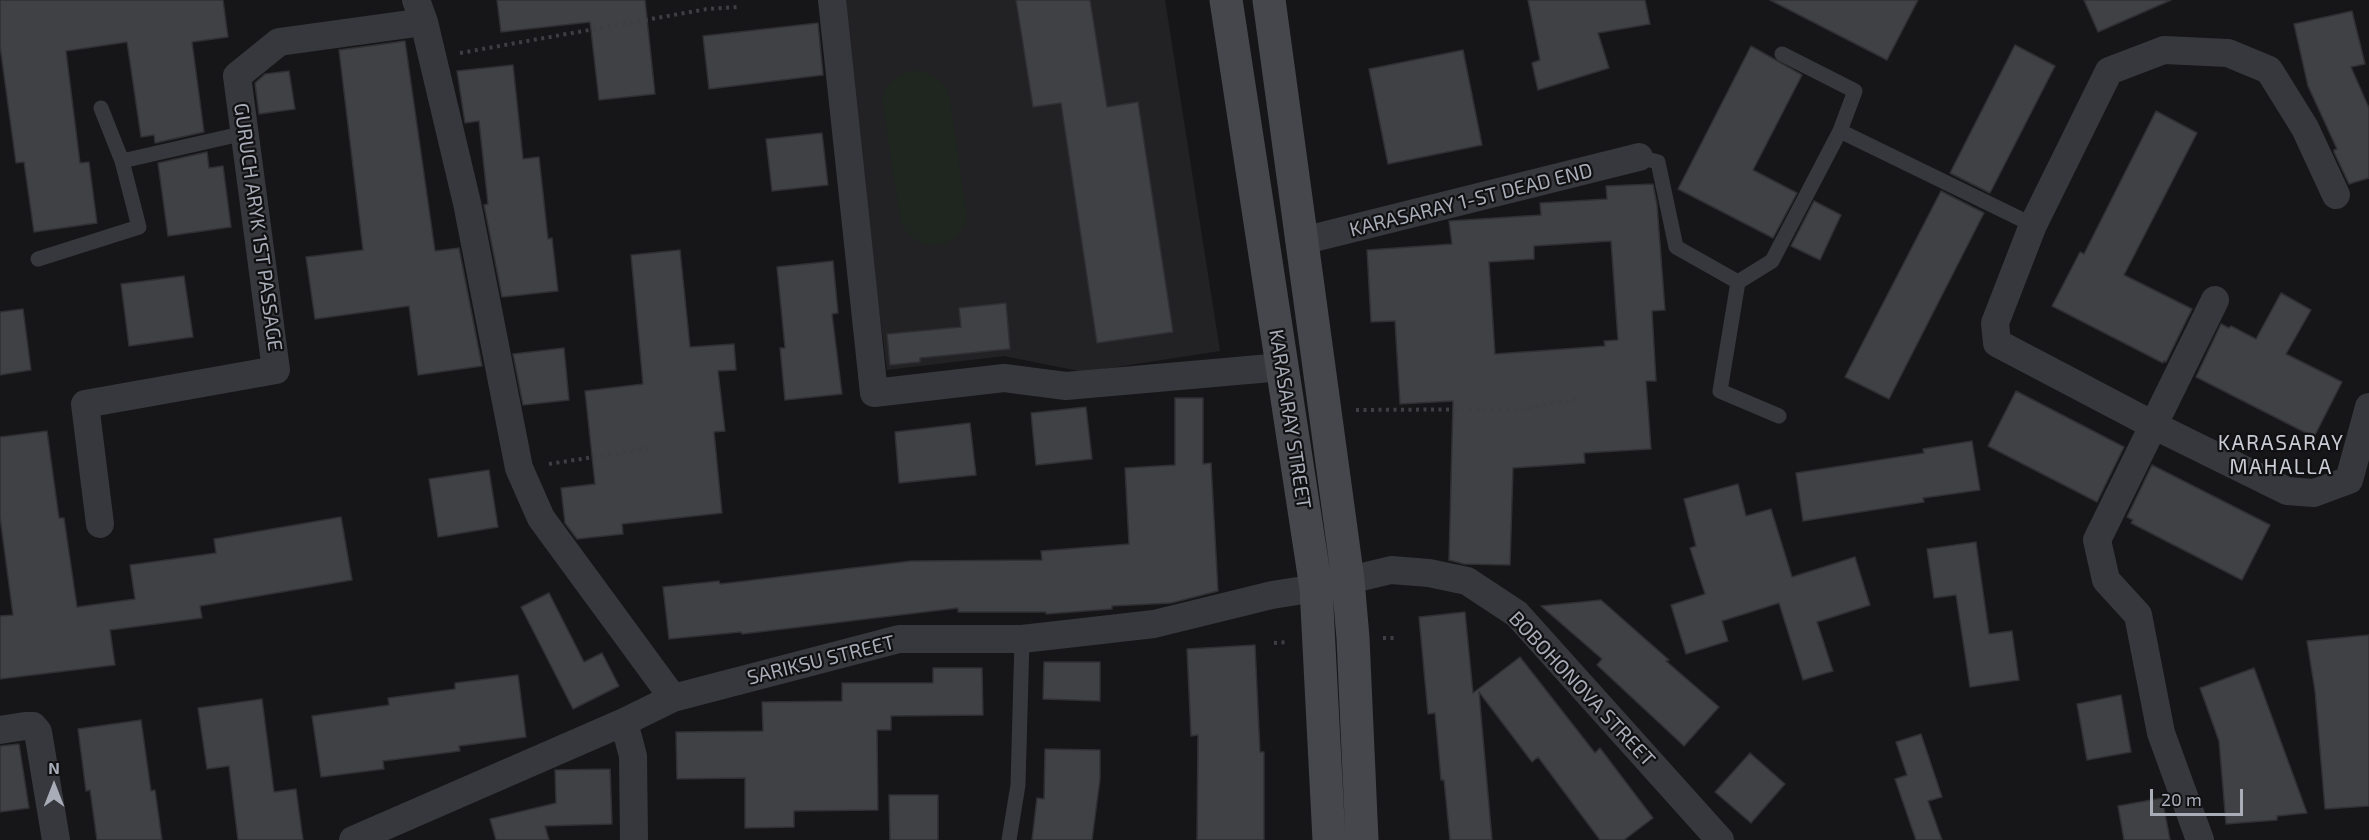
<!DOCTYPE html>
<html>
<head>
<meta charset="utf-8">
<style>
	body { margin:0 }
	#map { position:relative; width:2369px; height:840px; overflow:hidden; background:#161618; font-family:"Exo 2",sans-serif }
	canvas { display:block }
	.north { position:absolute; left:24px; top:756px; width:60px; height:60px; -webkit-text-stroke:4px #111113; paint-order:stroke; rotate:0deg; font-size:16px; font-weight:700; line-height:24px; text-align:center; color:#a8adb8 }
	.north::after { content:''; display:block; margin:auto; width:21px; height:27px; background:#a8adb8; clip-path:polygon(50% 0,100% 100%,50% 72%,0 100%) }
	.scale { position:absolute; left:2150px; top:789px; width:93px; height:27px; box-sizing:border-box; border:3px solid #a8adb8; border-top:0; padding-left:8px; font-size:18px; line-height:21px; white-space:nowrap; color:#a8adb8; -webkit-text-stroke:4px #111113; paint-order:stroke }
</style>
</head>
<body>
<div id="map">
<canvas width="2369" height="840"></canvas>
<div class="north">N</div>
<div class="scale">20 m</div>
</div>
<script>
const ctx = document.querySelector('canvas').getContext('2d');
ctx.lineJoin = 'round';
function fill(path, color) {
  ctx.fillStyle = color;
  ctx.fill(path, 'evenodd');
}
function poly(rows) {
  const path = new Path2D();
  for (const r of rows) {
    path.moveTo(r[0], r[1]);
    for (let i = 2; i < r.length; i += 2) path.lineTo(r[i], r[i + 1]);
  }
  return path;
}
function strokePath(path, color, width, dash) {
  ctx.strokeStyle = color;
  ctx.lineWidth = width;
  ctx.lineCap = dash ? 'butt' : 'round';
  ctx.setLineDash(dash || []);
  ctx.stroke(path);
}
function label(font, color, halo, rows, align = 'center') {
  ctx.font = font + ' "Exo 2",sans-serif';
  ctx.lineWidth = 4.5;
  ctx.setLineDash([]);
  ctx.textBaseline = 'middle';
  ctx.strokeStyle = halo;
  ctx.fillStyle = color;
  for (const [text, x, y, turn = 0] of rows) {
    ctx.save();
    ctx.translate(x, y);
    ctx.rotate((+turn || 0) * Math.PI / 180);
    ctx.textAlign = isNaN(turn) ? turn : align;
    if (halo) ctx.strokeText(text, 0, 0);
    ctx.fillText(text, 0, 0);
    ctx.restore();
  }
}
fill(poly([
	[838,0,1165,0,1220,351,1084,372,1004,356,887,370]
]), '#222225');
fill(poly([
	[909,71,923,71,935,77,945,86,950,99,967,218,962,230,952,240,941,245,927,245,915,240,905,230,900,218,882,99,887,86,897,77]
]), '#1e261f');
const building = poly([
	[0,0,223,0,228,37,192,42,204,132,155,143,154,135,141,137,127,42,66,51,80,163,89,162,97,223,34,232,24,162,16,163,0,46,0,0],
	[497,0,645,0,655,94,599,100,590,22,501,32,497,0],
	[1016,0,1090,0,1107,107,1138,102,1173,332,1097,343,1061,103,1033,107,1016,0],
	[1528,0,1645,0,1650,24,1598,33,1609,68,1538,90,1532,63,1540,60,1528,0],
	[1770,0,1918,0,1887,60,1770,0],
	[2084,0,2171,0,2098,32,2084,0],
	[2352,11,2365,64,2351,67,2369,108,2369,178,2349,184,2334,152,2334,150,2337,149,2308,86,2294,24,2352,11],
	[818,23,823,75,709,89,703,36,818,23],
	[405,41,435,251,459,248,482,366,418,375,409,306,315,319,306,257,363,250,339,50,405,41],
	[2015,45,2055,66,1990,193,1950,173,2015,45],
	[1751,46,1802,75,1753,170,1797,193,1773,238,1678,189,1751,46],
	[1463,50,1482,145,1388,164,1369,69,1463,50],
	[513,65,523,159,539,157,548,239,552,238,558,291,502,297,484,205,488,204,479,121,465,123,457,71,513,65],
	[289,71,295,109,259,114,255,83,265,74,289,71],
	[2156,111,2197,133,2124,275,2192,309,2166,362,2164,361,2163,363,2052,306,2080,252,2084,254,2156,111],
	[822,133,828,185,772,191,766,139,822,133],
	[207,152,209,168,223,166,231,227,168,236,158,163,207,152],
	[1653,184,1657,205,1665,310,1652,311,1656,381,1646,381,1651,449,1584,453,1585,463,1513,468,1510,565,1464,564,1449,560,1453,401,1400,404,1395,321,1371,322,1367,250,1452,244,1449,221,1541,215,1540,203,1607,199,1606,186,1653,184],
	[1611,241,1618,340,1604,341,1605,346,1495,354,1489,262,1534,259,1534,246,1611,241],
	[1941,191,1984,213,1889,399,1845,377,1941,191],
	[1814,201,1841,215,1820,260,1791,246,1814,201],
	[680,250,690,347,734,344,736,370,718,371,725,431,714,432,722,513,622,524,623,534,577,539,565,523,561,488,595,484,585,391,643,384,631,255,680,250],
	[833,261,838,313,832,314,842,394,785,400,780,348,785,348,777,267,833,261],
	[184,276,193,337,129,346,121,284,184,276],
	[2281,293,2311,310,2286,354,2342,382,2314,437,2196,377,2221,324,2229,328,2231,326,2256,339,2281,293],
	[1006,303,1010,349,920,358,920,362,890,365,887,334,961,327,959,308,1006,303],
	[23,309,31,370,0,375,0,312,23,309],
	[564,348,569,400,523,405,513,354,564,348],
	[2016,391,2124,447,2097,502,1988,446,2016,391],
	[1175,398,1203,398,1203,464,1211,463,1218,591,1171,603,1112,606,1112,609,1046,614,1046,612,958,612,958,608,742,634,741,632,669,639,663,587,719,581,720,584,911,561,1042,560,1041,551,1129,544,1125,468,1175,465,1175,398],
	[1086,407,1092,459,1036,465,1031,413,1086,407],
	[970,423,976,475,899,483,895,432,970,423],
	[47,431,59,518,64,518,77,607,135,599,130,565,216,553,214,539,341,517,352,580,200,606,202,618,110,630,115,665,0,679,0,616,13,615,0,517,0,437,47,431],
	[1972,441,1980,490,1923,498,1924,502,1803,521,1796,473,1924,453,1923,449,1972,441],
	[2152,465,2270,525,2242,580,2131,523,2133,520,2127,517,2152,465],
	[489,470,498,527,438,537,429,479,489,470],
	[1738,484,1746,516,1771,509,1792,577,1855,557,1870,605,1817,622,1833,671,1803,680,1779,603,1722,621,1728,641,1686,654,1671,605,1705,594,1690,548,1696,546,1684,499,1738,484],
	[1976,542,1989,634,2012,631,2019,680,1970,687,1956,595,1934,598,1927,549,1976,542],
	[549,593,584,662,602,653,619,686,573,709,521,607,549,593],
	[1601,600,1669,660,1666,661,1719,707,1684,746,1597,665,1602,659,1541,606,1601,600],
	[1465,612,1473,693,1520,657,1595,753,1600,748,1653,818,1624,840,1600,840,1538,757,1532,762,1479,692,1492,840,1450,840,1444,780,1441,780,1435,713,1428,714,1419,617,1465,612],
	[2369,635,2369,806,2325,809,2315,691,2307,641,2369,635],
	[1255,645,1260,752,1264,752,1264,840,1197,840,1198,735,1191,736,1187,649,1255,645],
	[1044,662,1100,662,1100,701,1043,699,1044,662],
	[933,668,982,668,983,715,891,716,891,730,877,730,878,810,794,811,794,827,745,828,745,778,677,779,676,732,763,731,762,702,842,701,842,683,933,683,933,668],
	[2254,668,2307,813,2277,816,2277,820,2226,824,2219,741,2200,688,2254,668],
	[518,675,526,737,459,746,460,751,383,761,384,769,321,777,312,716,389,705,388,698,455,689,455,683,518,675],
	[2121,695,2131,752,2087,760,2077,704,2121,695],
	[262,699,274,792,296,789,303,840,238,840,229,766,207,769,198,708,262,699],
	[141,720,151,791,155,790,162,840,97,840,90,790,86,791,78,729,141,720],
	[1921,734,1942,797,1928,801,1942,840,1916,840,1895,779,1907,775,1896,742,1921,734],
	[19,744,29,808,0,812,0,746,19,744],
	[1045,749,1100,750,1100,779,1092,840,1032,840,1037,798,1044,799,1045,749],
	[1750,753,1785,784,1751,823,1715,792,1750,753],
	[610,769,612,824,545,826,549,840,496,840,490,819,556,803,555,770,610,769],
	[889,795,938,795,938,840,890,840,889,795],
	[2162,798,2170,840,2124,840,2118,806,2162,798]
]);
fill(building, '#404145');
strokePath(building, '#303034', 1.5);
strokePath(poly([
	[460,53,707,9,739,7],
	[1356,410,1522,409,1580,399],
	[549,464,652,448],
	[1383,638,1397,638],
	[1274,643,1288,642]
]), '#3d3f44', 4, [3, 4.5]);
strokePath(poly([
	[101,108,122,161],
	[1840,131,2033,225],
	[1639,157,1658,162,1676,247,1738,282,1772,261,1840,131,1855,91,1782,54],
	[38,259,139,227,122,161,245,133],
	[1738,282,1720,391,1779,416],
	[1009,840,1018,785,1022,639]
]), '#37383d', 15);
strokePath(poly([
	[416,0,424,22,467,203,519,468,541,518,673,698],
	[832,0,874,393,1004,378,1066,386,1282,367],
	[2336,195,2305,128,2269,70,2228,53,2164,50,2109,71,2033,225,1995,323,1997,343,2153,425,2287,491,2314,493,2349,480,2369,407],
	[1302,241,1639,157],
	[100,524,85,404,276,370,237,76,279,42,424,22],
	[624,722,633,756,634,840],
	[0,730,25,726,33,726,38,732,56,840],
	[353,840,624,722,673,698,899,639,1022,639,1154,624,1272,595,1316,588,1391,570,1429,573,1467,581,1517,614,1720,840],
	[2200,840,2161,733,2138,615,2106,580,2097,540,2215,300]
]), '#37383d', 28);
strokePath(poly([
	[1226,0,1316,588,1329,840],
	[1269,0,1348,580,1353,638,1362,840]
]), '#45474d', 33);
label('20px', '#a8adb8', '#111113', [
	["KARASARAY 1-ST DEAD END",1471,200,-14],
	["GURUCH ARYK 1ST PASSAGE",258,227,82],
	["KARASARAY STREET",1290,419,81],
	["SARIKSU STREET",821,660,-14],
	["BOBOHONOVA STREET",1582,689,47]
]);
ctx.letterSpacing = '1.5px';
label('21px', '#c9ccd4', '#111113', [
	["KARASARAY",2281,443],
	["MAHALLA",2281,467]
]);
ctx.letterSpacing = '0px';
</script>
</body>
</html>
